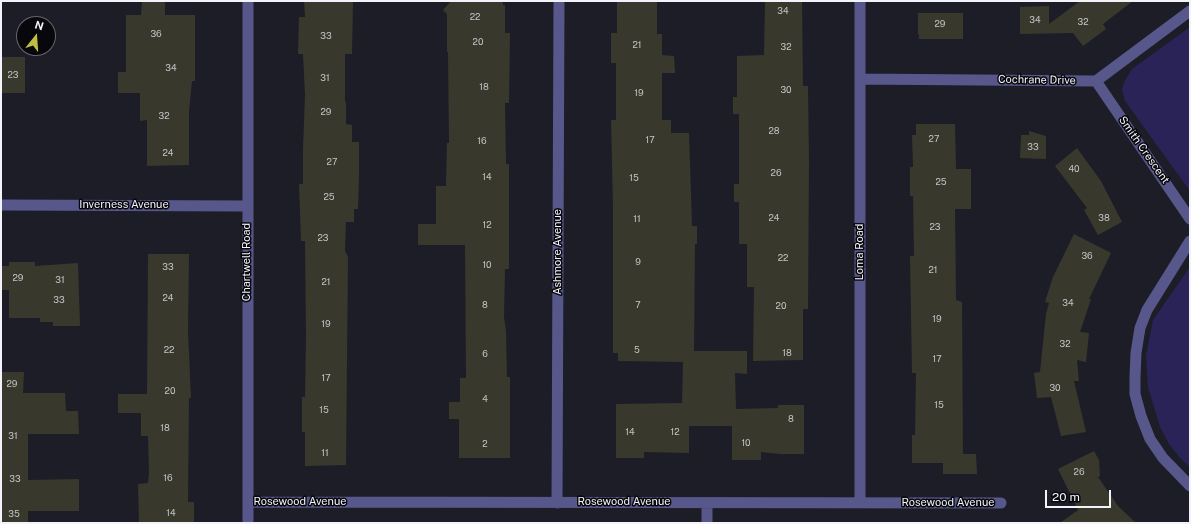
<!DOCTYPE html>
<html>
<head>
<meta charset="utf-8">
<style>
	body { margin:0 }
	#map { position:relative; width:1191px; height:524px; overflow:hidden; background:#1d1d28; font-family:"Public Sans",sans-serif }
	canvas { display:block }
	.frame { position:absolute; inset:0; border:2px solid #f2f3fb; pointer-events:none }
	.north { position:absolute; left:16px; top:16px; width:40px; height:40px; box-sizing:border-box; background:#08080c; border:1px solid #66666c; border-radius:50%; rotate:17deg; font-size:11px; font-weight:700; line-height:16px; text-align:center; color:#f2f3fb }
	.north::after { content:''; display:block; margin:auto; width:14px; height:18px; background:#bebf42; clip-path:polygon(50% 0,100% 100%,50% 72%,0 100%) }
	.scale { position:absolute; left:1045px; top:490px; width:66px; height:18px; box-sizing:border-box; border:2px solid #f2f3fb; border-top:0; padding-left:5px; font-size:12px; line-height:14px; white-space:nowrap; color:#f2f3fb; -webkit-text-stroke:3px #08080c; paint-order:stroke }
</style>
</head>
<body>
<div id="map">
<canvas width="1191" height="524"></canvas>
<div class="frame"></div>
<div class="north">N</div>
<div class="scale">20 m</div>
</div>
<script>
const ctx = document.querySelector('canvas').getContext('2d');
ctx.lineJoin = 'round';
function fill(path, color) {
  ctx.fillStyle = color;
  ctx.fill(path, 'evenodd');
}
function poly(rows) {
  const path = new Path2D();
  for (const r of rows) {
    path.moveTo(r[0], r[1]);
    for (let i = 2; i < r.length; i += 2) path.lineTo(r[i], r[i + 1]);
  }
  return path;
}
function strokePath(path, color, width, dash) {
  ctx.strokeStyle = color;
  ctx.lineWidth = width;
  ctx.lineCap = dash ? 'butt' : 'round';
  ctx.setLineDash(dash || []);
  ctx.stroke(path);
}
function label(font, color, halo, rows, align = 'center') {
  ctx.font = font + ' "Public Sans",sans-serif';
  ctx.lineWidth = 3;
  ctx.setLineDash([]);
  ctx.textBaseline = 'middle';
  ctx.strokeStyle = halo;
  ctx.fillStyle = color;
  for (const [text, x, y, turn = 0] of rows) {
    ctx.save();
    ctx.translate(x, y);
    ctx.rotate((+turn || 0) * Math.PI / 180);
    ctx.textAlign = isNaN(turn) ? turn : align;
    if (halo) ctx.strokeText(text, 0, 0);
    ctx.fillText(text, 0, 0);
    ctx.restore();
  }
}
fill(poly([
	[1190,27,1190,191,1125,101,1122,90,1124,82,1132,69],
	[1190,267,1190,467,1180,458,1169,444,1160,427,1148,387,1146,356,1153,320]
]), '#292358');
fill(poly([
	[142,1,165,1,165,15,195,15,195,81,192,81,189,111,189,165,147,166,147,120,140,121,140,93,118,93,118,72,126,72,126,15,141,15],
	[304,1,353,1,352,54,345,54,345,102,346,102,346,124,352,125,352,142,359,142,359,177,358,209,354,209,354,222,346,222,345,251,348,257,346,465,305,466,305,432,302,432,302,397,305,397,306,336,305,241,301,241,299,184,303,184,303,149,305,95,303,54,298,54,299,17,305,17],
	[451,1,503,1,503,5,505,5,505,33,510,33,509,103,505,103,506,164,509,164,509,269,505,269,504,317,506,331,507,377,510,377,510,458,459,458,459,419,449,419,449,402,460,402,460,378,466,378,465,245,418,245,418,224,436,224,436,186,446,186,447,143,449,143,448,52,447,52,447,14,443,10],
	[617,1,657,1,657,34,662,34,662,55,674,56,675,73,662,73,662,120,671,120,671,133,689,133,692,226,697,226,697,244,695,244,694,351,747,351,747,374,735,373,736,409,778,408,778,405,804,405,804,454,780,454,761,452,761,460,732,460,732,426,689,426,689,453,644,452,644,458,616,458,616,404,682,403,683,362,618,361,618,353,613,353,613,207,611,120,616,120,616,63,611,63,611,33,617,33],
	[765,1,802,1,803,86,808,86,809,161,808,309,803,309,803,360,753,361,754,287,747,287,747,244,739,244,739,202,734,202,734,184,739,184,739,114,733,114,733,97,737,97,737,56,764,55],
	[1080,1,1133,1,1103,24,1106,29,1083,46,1073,33,1020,34,1020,7,1049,6,1049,24],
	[918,13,963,13,963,39,919,39,919,35,918,34],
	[1,57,25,57,25,93,1,93],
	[916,124,955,124,956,169,971,169,971,209,955,209,956,300,962,302,963,454,976,454,977,474,943,474,943,463,912,463,912,435,915,435,916,373,912,373,910,256,914,256,913,196,910,196,910,167,913,167,912,135,916,135],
	[1029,131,1046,136,1046,159,1020,158,1021,135,1029,135],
	[1077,148,1101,181,1122,222,1098,235,1084,210,1087,208,1055,166],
	[1074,234,1111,253,1089,299,1091,299,1080,332,1089,333,1086,362,1077,360,1079,381,1074,381,1086,432,1061,436,1051,397,1037,398,1034,373,1040,372,1046,314,1049,303,1045,302,1053,277],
	[148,254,189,254,188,331,191,398,189,398,188,502,194,502,194,523,139,523,138,484,148,483,149,473,148,436,141,436,141,413,118,413,118,394,147,394],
	[9,262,35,262,35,266,78,263,80,326,53,326,53,322,40,322,40,318,9,318,9,290,1,290,1,266,9,266],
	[1,372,24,372,23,393,65,393,66,411,78,411,79,434,28,434,28,480,79,479,79,511,28,511,28,523,1,523],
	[1094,451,1099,460,1100,476,1098,477,1118,506,1136,523,1060,523,1078,510,1058,469]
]), '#38392c');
strokePath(poly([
	[248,1,248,523],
	[860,1,860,503],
	[860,79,1096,81,1190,11],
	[1096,81,1190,219],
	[1,205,247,206],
	[1190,241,1147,310,1140,328,1136,353,1135,377,1135,394,1141,416,1150,439,1163,458,1190,486],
	[248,502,1001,503],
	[557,503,559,1],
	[707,503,707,523]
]), '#58578c', 11);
label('9px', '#c4c4c7', null, [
	["34",783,11],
	["22",475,17],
	["34",1035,20],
	["32",1083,22],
	["29",940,24],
	["36",156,34],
	["33",326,36],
	["20",478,42],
	["21",637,45],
	["32",786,47],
	["34",171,68],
	["23",13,75],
	["31",325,78],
	["18",484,87],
	["30",786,90],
	["19",639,93],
	["29",326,112],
	["32",164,116],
	["28",774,131],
	["27",934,139],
	["17",650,140],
	["16",482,141],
	["33",1033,147],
	["24",168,153],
	["27",332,162],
	["40",1074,169],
	["26",776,173],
	["14",487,177],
	["15",634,178],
	["25",941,182],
	["25",329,197],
	["24",774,218],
	["38",1104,218],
	["11",637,219],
	["12",487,225],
	["23",935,227],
	["23",323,238],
	["36",1087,256],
	["22",783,258],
	["9",638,262],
	["10",487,265],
	["33",168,267],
	["21",933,270],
	["29",18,278],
	["31",60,280],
	["21",326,282],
	["24",168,298],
	["33",59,300],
	["34",1068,303],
	["8",485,305],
	["7",638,305],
	["20",781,306],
	["19",937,319],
	["19",326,324],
	["32",1065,344],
	["22",169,350],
	["5",637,350],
	["18",787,353],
	["6",485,354],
	["17",937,359],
	["17",326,378],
	["29",12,384],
	["30",1055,388],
	["20",170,391],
	["4",485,399],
	["15",939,405],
	["15",324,410],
	["8",791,419],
	["18",165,428],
	["14",630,432],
	["12",675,432],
	["31",13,436],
	["10",746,443],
	["2",485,444],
	["11",325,453],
	["26",1079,472],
	["16",168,478],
	["33",15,479],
	["14",171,513],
	["35",14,514]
]);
label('11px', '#f2f3fb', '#08080c', [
	["Cochrane Drive",1037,80,1],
	["Smith Crescent",1144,150,55],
	["Inverness Avenue",124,205],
	["Ashmore Avenue",558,252,-90],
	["Loma Road",860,252,-90],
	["Chartwell Road",247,262,-90],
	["Rosewood Avenue",300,502],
	["Rosewood Avenue",624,502],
	["Rosewood Avenue",948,503]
]);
</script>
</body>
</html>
